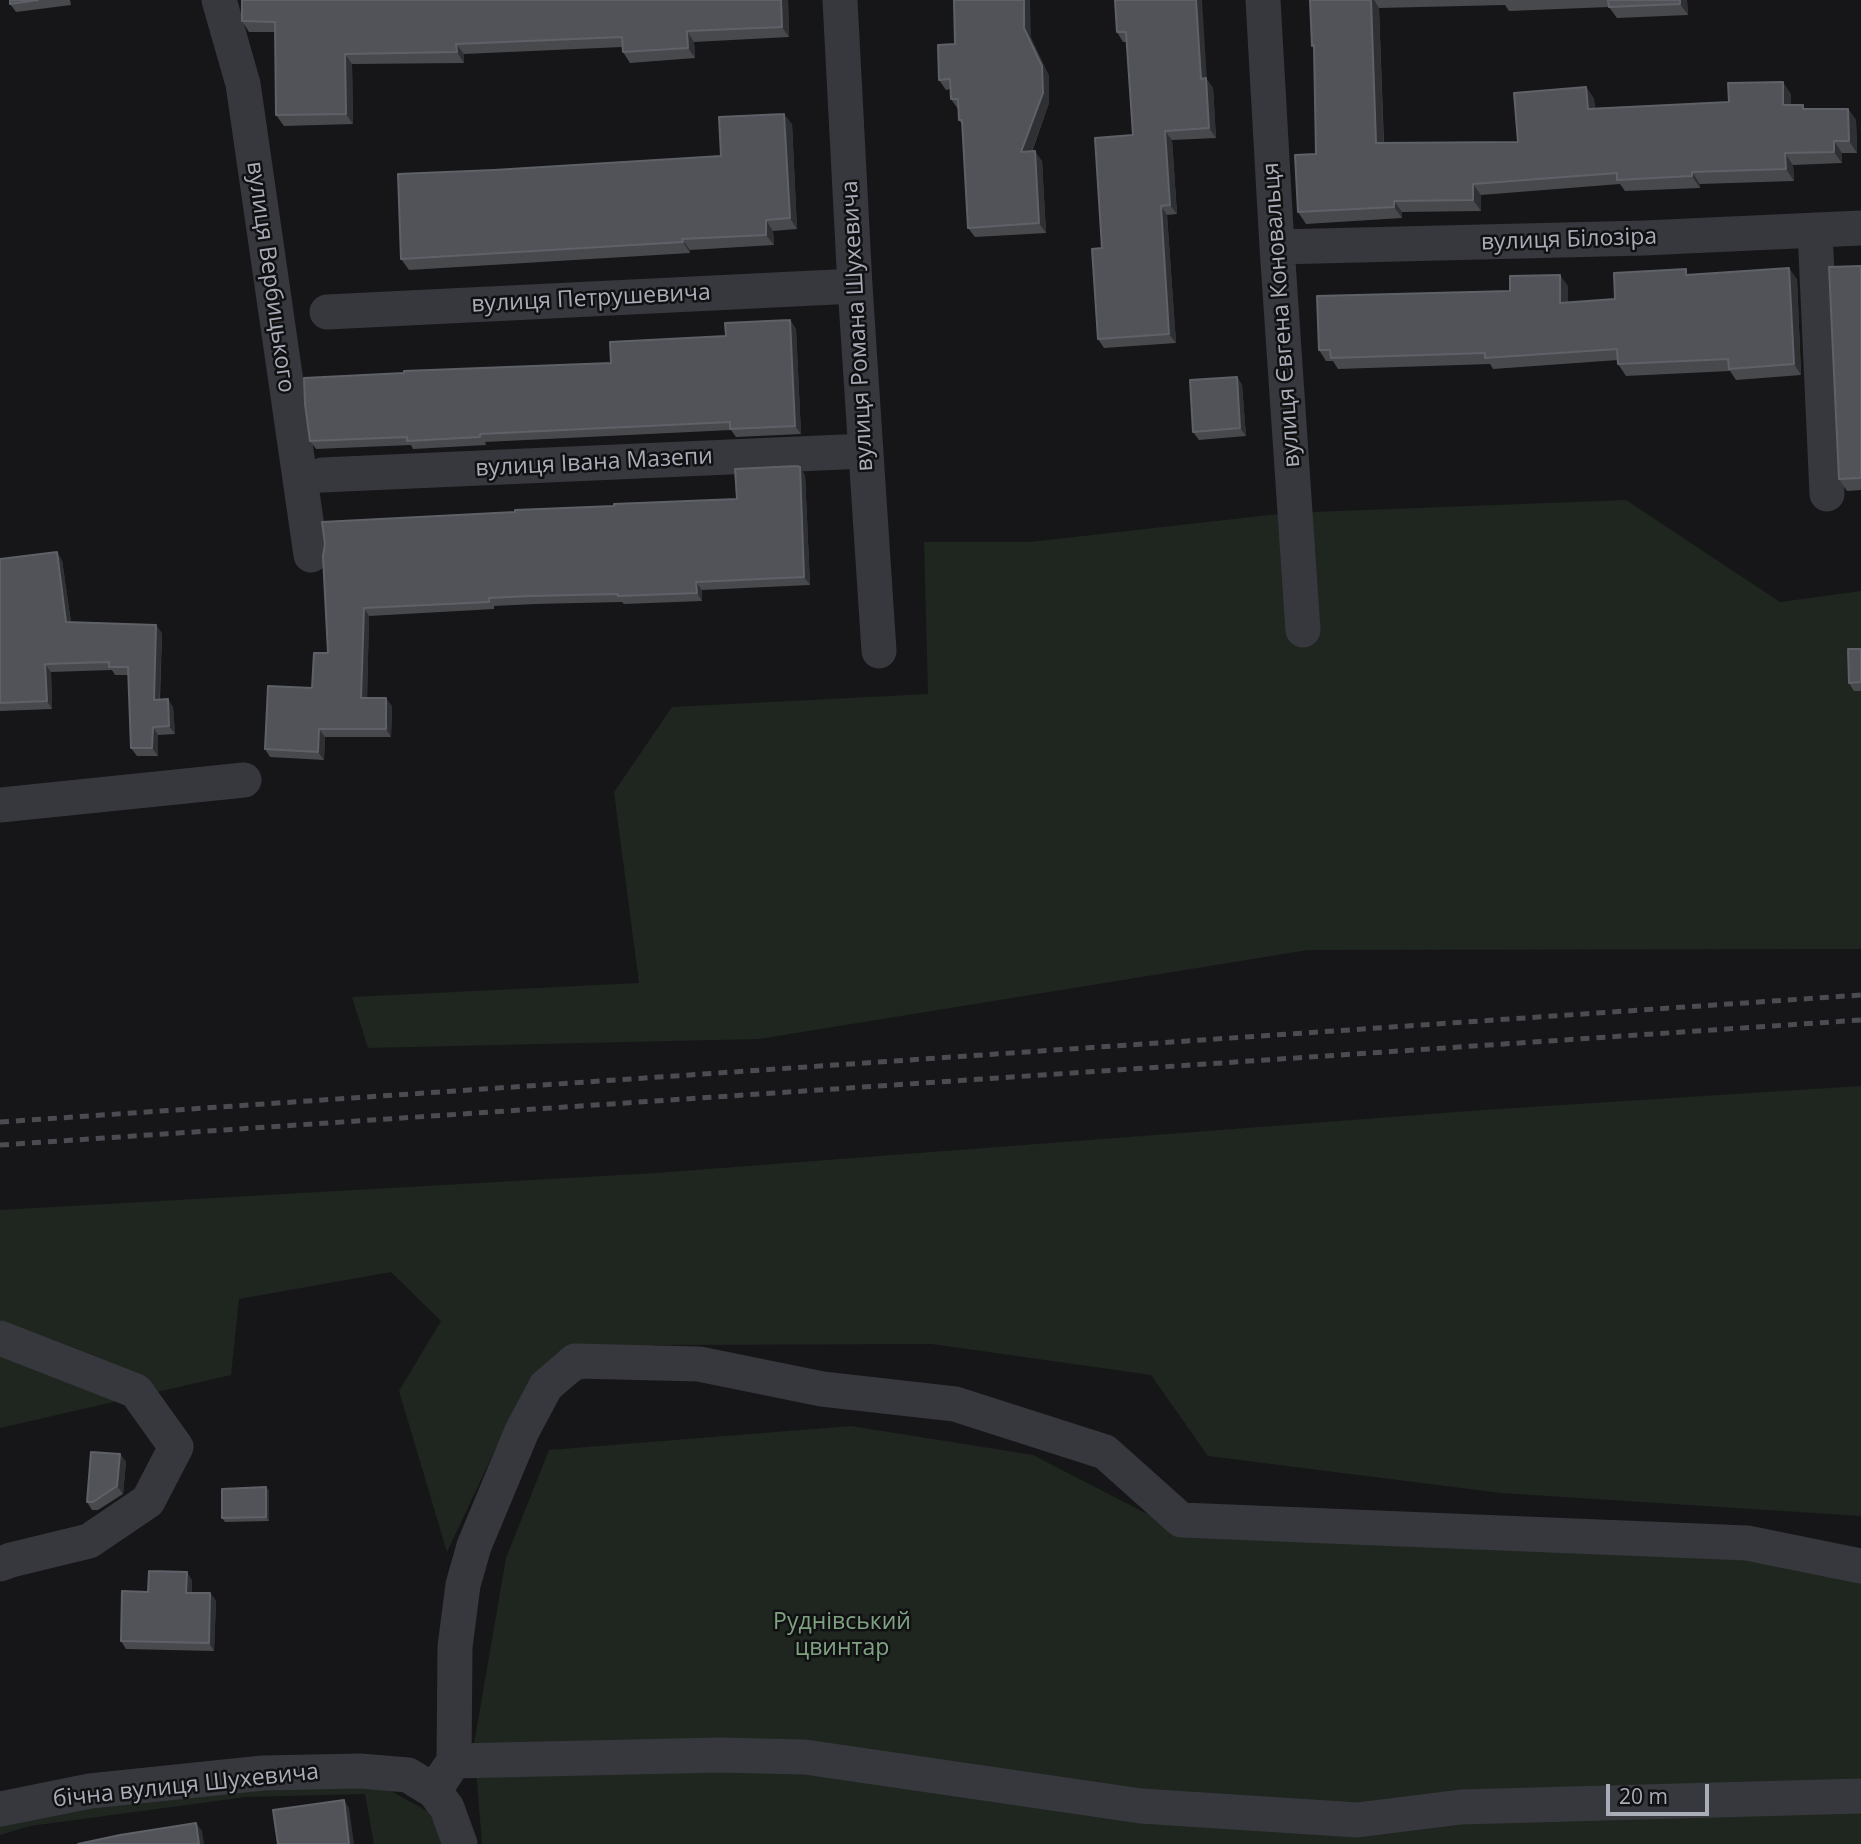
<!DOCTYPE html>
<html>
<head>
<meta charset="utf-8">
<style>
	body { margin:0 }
	#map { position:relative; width:1861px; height:1844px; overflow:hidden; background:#161618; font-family:"Open Sans",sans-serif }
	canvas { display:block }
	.scale { position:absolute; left:1606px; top:1784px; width:103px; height:32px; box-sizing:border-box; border:4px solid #a8adb8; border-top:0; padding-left:9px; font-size:21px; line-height:24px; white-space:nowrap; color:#a8adb8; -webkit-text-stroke:5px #111113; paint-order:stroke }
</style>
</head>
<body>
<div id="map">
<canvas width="1861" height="1844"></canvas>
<div class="scale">20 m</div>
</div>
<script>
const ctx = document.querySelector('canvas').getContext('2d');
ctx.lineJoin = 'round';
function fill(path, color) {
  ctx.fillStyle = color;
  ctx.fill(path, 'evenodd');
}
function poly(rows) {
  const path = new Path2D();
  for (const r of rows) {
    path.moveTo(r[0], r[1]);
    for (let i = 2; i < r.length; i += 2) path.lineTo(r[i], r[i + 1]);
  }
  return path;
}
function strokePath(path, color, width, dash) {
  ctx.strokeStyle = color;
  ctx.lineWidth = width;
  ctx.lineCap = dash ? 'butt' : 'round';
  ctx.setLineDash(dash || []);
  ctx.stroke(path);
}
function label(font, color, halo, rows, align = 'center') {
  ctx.font = font + ' "Open Sans",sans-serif';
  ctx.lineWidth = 5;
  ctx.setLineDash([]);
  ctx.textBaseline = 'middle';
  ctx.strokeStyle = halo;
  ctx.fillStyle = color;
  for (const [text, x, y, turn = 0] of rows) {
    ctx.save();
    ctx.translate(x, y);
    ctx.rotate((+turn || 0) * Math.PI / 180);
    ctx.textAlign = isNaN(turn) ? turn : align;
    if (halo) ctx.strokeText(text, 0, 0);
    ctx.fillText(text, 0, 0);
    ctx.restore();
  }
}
fill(poly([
	[1626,500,1780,602,1861,591,1861,949,1308,950,759,1039,368,1048,352,997,639,983,614,792,672,707,928,694,924,542,1030,542,1287,513],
	[1861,1086,1861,1516,1501,1493,1208,1456,1151,1375,932,1344,654,1345,512,1414,447,1552,399,1391,441,1321,391,1272,239,1299,231,1375,0,1428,0,1210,656,1173,1483,1110],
	[851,1426,1033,1455,1186,1534,1729,1549,1861,1576,1861,1844,482,1844,474,1744,506,1558,549,1450],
	[244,1784,389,1790,429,1812,449,1844,374,1844,365,1794,246,1797,30,1826,0,1835,0,1820]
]), '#1e261f');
strokePath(poly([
	[219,0,243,84,311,555],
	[840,0,855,286,879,651],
	[1263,0,1277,247,1303,630],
	[1815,230,1827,494],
	[1277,247,1644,238,1861,228],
	[327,312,855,286],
	[322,475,865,451],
	[0,805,244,780],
	[0,1338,136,1391,176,1447,148,1501,89,1541,11,1560,0,1564],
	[454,1761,720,1755,805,1757,1141,1806,1357,1820,1461,1807,1861,1796],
	[434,1791,454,1761,455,1647,463,1585,474,1546,522,1431,546,1386,575,1361,699,1364,822,1389,955,1404,1105,1452,1181,1520,1747,1543,1861,1566],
	[0,1809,90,1791,263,1773,360,1771,408,1775,434,1791,447,1808,460,1844]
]), '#37383d', 35);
strokePath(poly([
	[0,1122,1861,995],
	[0,1145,1861,1020]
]), '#4a4c52', 5, [9, 7]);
fill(poly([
	[10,0,70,0,71,5,16,12,10,4],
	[788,0,789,37,694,42,695,58,630,63,623,52,622,47,464,54,464,63,352,64,353,124,284,126,276,115,275,32,249,32,242,21],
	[1115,0,1207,80,1213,88,1216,138,1172,140,1177,214,1167,215,1176,343,1104,348,1098,339,1102,248,1133,135,1127,42,1123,42,1117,32],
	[1310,0,1687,0,1688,15,1617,18,1609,7,1509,11,1505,5,1379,8,1384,143,1518,142,1586,87,1594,99,1595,108,1729,102,1791,94,1791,105,1806,109,1848,109,1856,120,1857,153,1842,153,1842,163,1793,165,1794,181,1700,184,1700,188,1625,191,1620,184,1481,195,1481,211,1402,212,1402,218,1306,224,1298,212,1316,154,1314,48,1312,46],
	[1031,38,1049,76,1049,103,1032,152,1042,161,1046,233,975,237,968,228,962,124,959,120,959,109,958,109,951,99,950,89,946,90,939,80,955,44],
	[792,124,797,229,773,231,774,245,690,250,690,253,409,270,401,259,494,170,721,156],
	[1861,266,1861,490,1847,491,1839,479],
	[1690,274,1797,279,1801,375,1736,380,1730,371,1626,376,1618,364,1618,360,1493,369,1490,364,1338,369,1333,361,1326,361,1319,350,1510,291,1568,286,1568,302,1615,299],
	[790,320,796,329,801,434,736,437,731,430,485,442,486,445,413,449,411,445,316,449,310,441,611,363],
	[1237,377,1242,385,1246,436,1199,440,1193,432],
	[805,475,810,585,702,590,702,601,624,604,622,602,535,604,494,606,494,609,369,616,367,698,392,706,391,737,325,737,324,760,270,757,265,749,312,688,328,653,323,556,515,512,737,499],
	[0,559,62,560,71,622,162,633,160,700,173,707,175,734,158,735,158,756,137,756,131,748,128,675,115,675,112,670,51,672,52,709,0,711],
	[1861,649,1861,691,1854,691,1849,683],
	[120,1454,126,1462,123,1494,98,1510,92,1510,87,1502],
	[266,1487,269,1491,269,1521,225,1522,222,1518],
	[192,1580,192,1593,210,1593,216,1601,214,1651,126,1649,121,1641,148,1592]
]), '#47494d');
fill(poly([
	[781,0,788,0,789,37,782,27],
	[1024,0,1030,0,1031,38,1049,76,1049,103,1028,162,1021,152,1024,28],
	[1196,0,1202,0,1207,80,1213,88,1216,138,1209,128,1201,79],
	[1371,0,1374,0,1379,8,1384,155,1376,143],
	[1680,0,1687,0,1688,15,1680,4],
	[687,31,694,42,695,58,688,48],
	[456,44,464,54,464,63,457,52],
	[345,54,352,64,353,124,346,114],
	[1783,82,1791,94,1791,116,1783,105],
	[1586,87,1594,99,1596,120,1588,109],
	[1848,109,1856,120,1857,153,1849,141],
	[784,114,792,124,797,229,790,218],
	[1165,131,1172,140,1177,214,1170,205],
	[1834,141,1842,153,1842,163,1834,152],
	[1035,151,1042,161,1046,233,1039,223],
	[1785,153,1793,165,1794,181,1786,169],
	[1692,172,1700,184,1700,188,1692,176],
	[1473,184,1481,195,1481,211,1473,200],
	[1394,201,1402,212,1402,218,1394,207],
	[1161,206,1167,215,1176,343,1169,334],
	[766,220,773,231,774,245,766,235],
	[682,239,690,250,690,253,683,242],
	[1789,268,1797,279,1801,375,1794,364],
	[1560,275,1568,286,1568,314,1560,303],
	[790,320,796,329,801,434,795,426],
	[1237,377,1242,385,1246,436,1240,428],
	[800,467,805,475,810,585,804,577],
	[57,552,62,560,72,630,66,622],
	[696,582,702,590,702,601,697,593],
	[364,608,369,616,367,706,361,698],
	[156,625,162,633,159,708,154,700],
	[45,664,51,672,52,709,47,701],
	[386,698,392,706,391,737,386,729],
	[168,699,173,707,175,734,169,726],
	[153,727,158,735,158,756,152,748],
	[319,729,325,737,324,760,318,752],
	[120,1454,126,1462,123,1494,117,1486],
	[266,1487,269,1491,269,1521,266,1517],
	[187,1572,192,1580,192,1601,186,1593],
	[210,1593,216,1601,214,1651,209,1643],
	[344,1800,349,1808,354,1844,349,1844],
	[196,1823,202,1831,204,1844,199,1844]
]), '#2f3033');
const building = poly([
	[10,0,38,0,10,4,10,0],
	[242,0,781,0,782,27,687,31,688,48,623,52,622,37,456,44,457,52,345,54,346,114,276,115,275,22,242,21,242,0],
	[954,0,1024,0,1024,28,1042,66,1043,93,1021,152,1035,151,1039,223,968,228,962,120,959,120,958,99,951,99,950,79,939,80,938,45,955,44,954,0],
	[1115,0,1196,0,1201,79,1206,78,1209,128,1165,131,1170,205,1161,206,1169,334,1098,339,1092,249,1102,248,1095,138,1133,135,1126,32,1117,32,1115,0],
	[1310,0,1371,0,1376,143,1518,142,1514,93,1586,87,1588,109,1729,102,1728,83,1783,82,1783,105,1803,105,1803,109,1848,109,1849,141,1834,141,1834,152,1785,153,1786,169,1692,172,1692,176,1617,180,1617,173,1473,184,1473,200,1394,201,1394,207,1298,212,1295,155,1316,154,1314,45,1312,46,1310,0],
	[1608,0,1680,0,1680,4,1609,7,1608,0],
	[784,114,790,218,766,220,766,235,682,239,683,242,401,259,398,174,494,170,721,156,719,117,784,114],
	[1861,266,1861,478,1839,479,1829,267,1861,266],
	[1789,268,1794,364,1729,369,1728,359,1618,364,1617,349,1485,358,1485,353,1331,358,1330,350,1319,350,1317,296,1510,291,1510,276,1560,275,1560,303,1615,299,1614,273,1686,269,1686,275,1789,268],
	[790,320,795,426,730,429,730,422,480,434,480,437,407,441,407,437,310,441,305,404,304,378,404,373,404,371,611,363,610,342,726,336,725,323,790,320],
	[1237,377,1240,428,1193,432,1190,380,1237,377],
	[797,466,800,467,804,577,696,582,697,593,618,596,618,594,530,596,489,598,489,602,364,608,361,698,386,698,386,729,319,729,318,752,265,749,268,686,312,688,314,653,328,653,323,556,325,544,322,522,515,512,515,510,614,506,614,504,737,499,735,469,797,466],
	[57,552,66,622,156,625,154,700,168,699,169,726,153,727,152,748,131,748,128,667,109,667,109,662,45,664,47,701,0,703,0,559,57,552],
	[1848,649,1861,649,1861,682,1849,683,1848,649],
	[91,1452,120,1454,117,1486,93,1502,87,1502,91,1452],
	[266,1487,266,1517,222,1518,222,1489,266,1487],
	[149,1571,187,1572,186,1593,210,1593,209,1643,121,1641,122,1591,148,1592,149,1571],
	[344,1800,349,1844,278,1844,273,1810,344,1800],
	[196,1823,199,1844,78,1844,120,1835,196,1823]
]);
fill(building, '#525359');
strokePath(building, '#5f6168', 2);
label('23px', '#a8adb8', '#111113', [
	["вулиця Білозіра",1569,240,-2],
	["вулиця Вербицького",270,277,82],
	["вулиця Петрушевича",591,299,-3],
	["вулиця Євгена Коновальця",1282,315,-94],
	["вулиця Романа Шухевича",858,326,-93],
	["вулиця Івана Мазепи",594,463,-3],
	["бічна вулиця Шухевича",186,1786,-6]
]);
label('23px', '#7fa381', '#111113', [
	["Руднівський",842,1622],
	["цвинтар",842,1648]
]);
</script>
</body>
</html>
